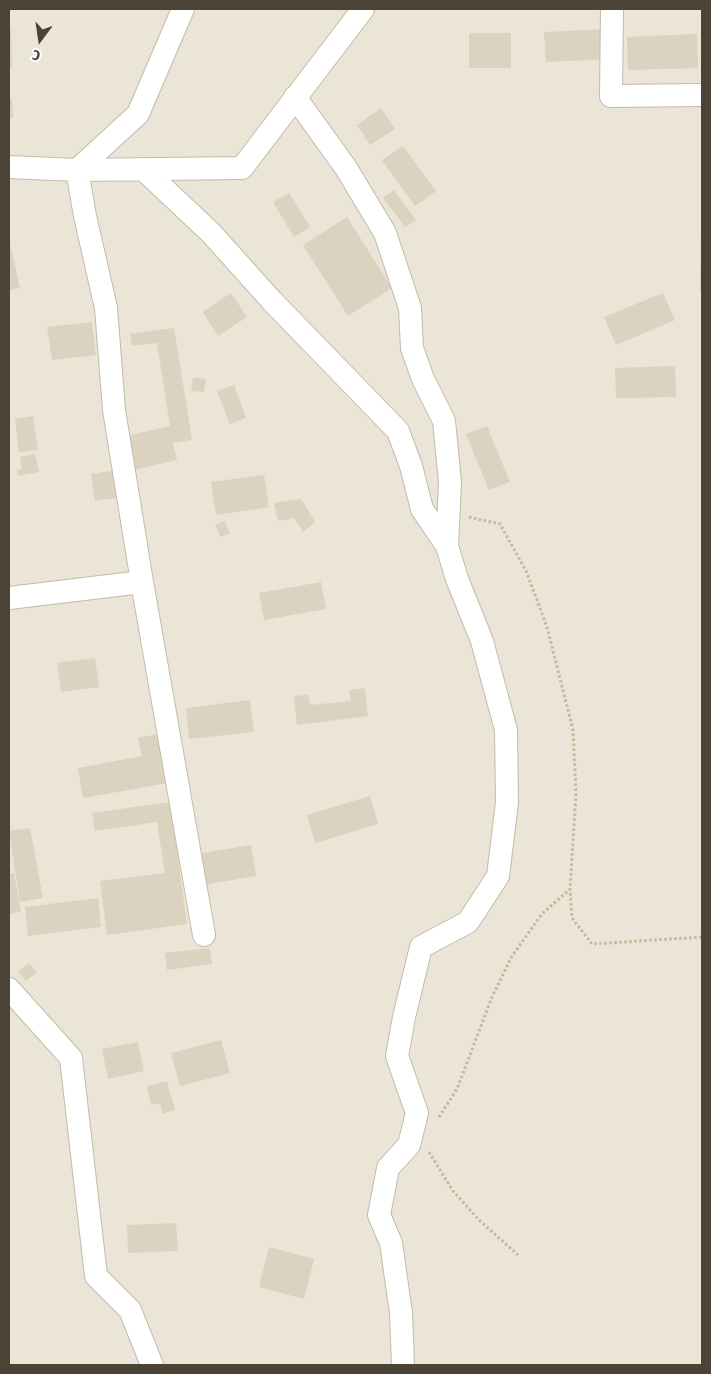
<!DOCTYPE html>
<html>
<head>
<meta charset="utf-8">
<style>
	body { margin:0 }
	#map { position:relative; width:711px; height:1374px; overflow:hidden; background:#f5f2e8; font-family:"Fira Sans Condensed",sans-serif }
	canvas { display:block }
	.frame { position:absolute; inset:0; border:10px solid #4a4336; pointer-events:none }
	.north { position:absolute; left:15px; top:15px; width:50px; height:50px; -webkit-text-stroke:4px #fff; paint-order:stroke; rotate:194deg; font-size:14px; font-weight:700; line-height:20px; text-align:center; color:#4a4336 }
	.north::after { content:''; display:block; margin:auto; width:18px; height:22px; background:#4a4336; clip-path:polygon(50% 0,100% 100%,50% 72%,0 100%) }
</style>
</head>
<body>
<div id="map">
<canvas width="711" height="1374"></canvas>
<div class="frame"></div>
<div class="north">С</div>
</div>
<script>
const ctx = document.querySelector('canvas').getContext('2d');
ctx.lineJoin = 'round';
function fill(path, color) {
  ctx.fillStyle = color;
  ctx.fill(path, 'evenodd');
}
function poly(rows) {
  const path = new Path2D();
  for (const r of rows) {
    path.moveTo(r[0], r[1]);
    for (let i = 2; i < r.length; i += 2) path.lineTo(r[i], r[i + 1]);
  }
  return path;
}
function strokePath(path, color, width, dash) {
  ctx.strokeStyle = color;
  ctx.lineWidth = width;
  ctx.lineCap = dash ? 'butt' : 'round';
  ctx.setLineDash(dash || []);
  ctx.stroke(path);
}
fill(poly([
	[9,9,702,9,702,1365,9,1365]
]), '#eae5d6');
fill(poly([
	[9,29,11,29,12,68,9,68],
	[607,29,608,59,546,62,544,32],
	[469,33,511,33,511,68,469,68],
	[697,34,698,68,628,70,627,37],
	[9,99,12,99,13,118,9,118],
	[381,108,395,129,370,145,357,125],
	[403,146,436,191,415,206,382,160],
	[394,190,416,220,405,227,383,198],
	[289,193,310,227,294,237,273,202],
	[347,217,392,288,348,316,303,245],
	[701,237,702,291,700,291],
	[9,239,20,288,9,290],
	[231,293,247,317,218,336,203,312],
	[663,293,675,320,616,345,604,317],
	[92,322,96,355,52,360,47,327],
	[174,328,192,440,173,443,177,460,134,470,126,436,170,426,157,343,132,346,130,334],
	[675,366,676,397,616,398,615,368],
	[193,378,206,379,204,392,191,391],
	[234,385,246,418,230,424,217,391],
	[33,416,38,450,19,452,15,419],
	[487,426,510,482,489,490,466,434],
	[35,454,39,472,18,476,17,470,22,469,20,457],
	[117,470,122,497,95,501,91,474],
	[264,475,269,507,216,515,211,482],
	[301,499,315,522,303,532,294,518,278,521,274,503],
	[224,521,230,533,221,537,215,525],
	[321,582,326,609,264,620,259,593],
	[95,658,99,687,61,692,57,663],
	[365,688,368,716,297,725,294,696,308,695,310,705,351,701,349,690],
	[250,700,254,732,189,739,186,708],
	[159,734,168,783,83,798,78,768,142,756,138,738],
	[370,796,378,824,315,843,307,815],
	[170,802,187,924,107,935,100,881,165,873,157,822,95,831,92,813],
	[30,828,43,898,20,902,9,831],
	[251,845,256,876,203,885,198,854],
	[14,873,21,912,9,914,9,874],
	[98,898,101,927,28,936,25,907],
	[210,948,212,964,167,970,165,953],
	[29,963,37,972,26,981,18,972],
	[221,1040,230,1073,180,1086,171,1053],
	[138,1042,144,1071,108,1079,102,1049],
	[167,1081,175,1110,162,1114,160,1103,151,1105,147,1086],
	[176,1223,178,1251,128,1253,127,1225],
	[269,1247,314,1259,304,1299,259,1287]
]), '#dbd2bf');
const minor = poly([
	[612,9,611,96,702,95],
	[295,97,346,168,385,233,410,308,412,348,423,379,444,421,450,482,447,546,457,579,482,641,506,730,507,802,498,876,468,922,421,947,404,1017,397,1056,417,1113,409,1145,388,1168,379,1215,391,1243,401,1313,403,1365],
	[9,167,77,170,138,114,183,9],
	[143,169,211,233,272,301,398,431,411,466,422,509,447,546],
	[9,598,142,582],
	[204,935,142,582,114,410,106,308,85,216,77,170,242,168,363,9],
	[9,989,71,1058,96,1276,130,1310,152,1365]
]);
strokePath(minor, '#c2bbaa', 24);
strokePath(poly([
	[469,517,500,524,526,571,547,627,573,730,576,793,570,889,572,918,592,944,702,937],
	[439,1117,457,1089,492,997,512,956,542,914,570,889],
	[429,1152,453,1191,479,1220,518,1255]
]), '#c5b999', 3, [2.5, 2.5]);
strokePath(minor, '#fff', 22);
</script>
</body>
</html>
